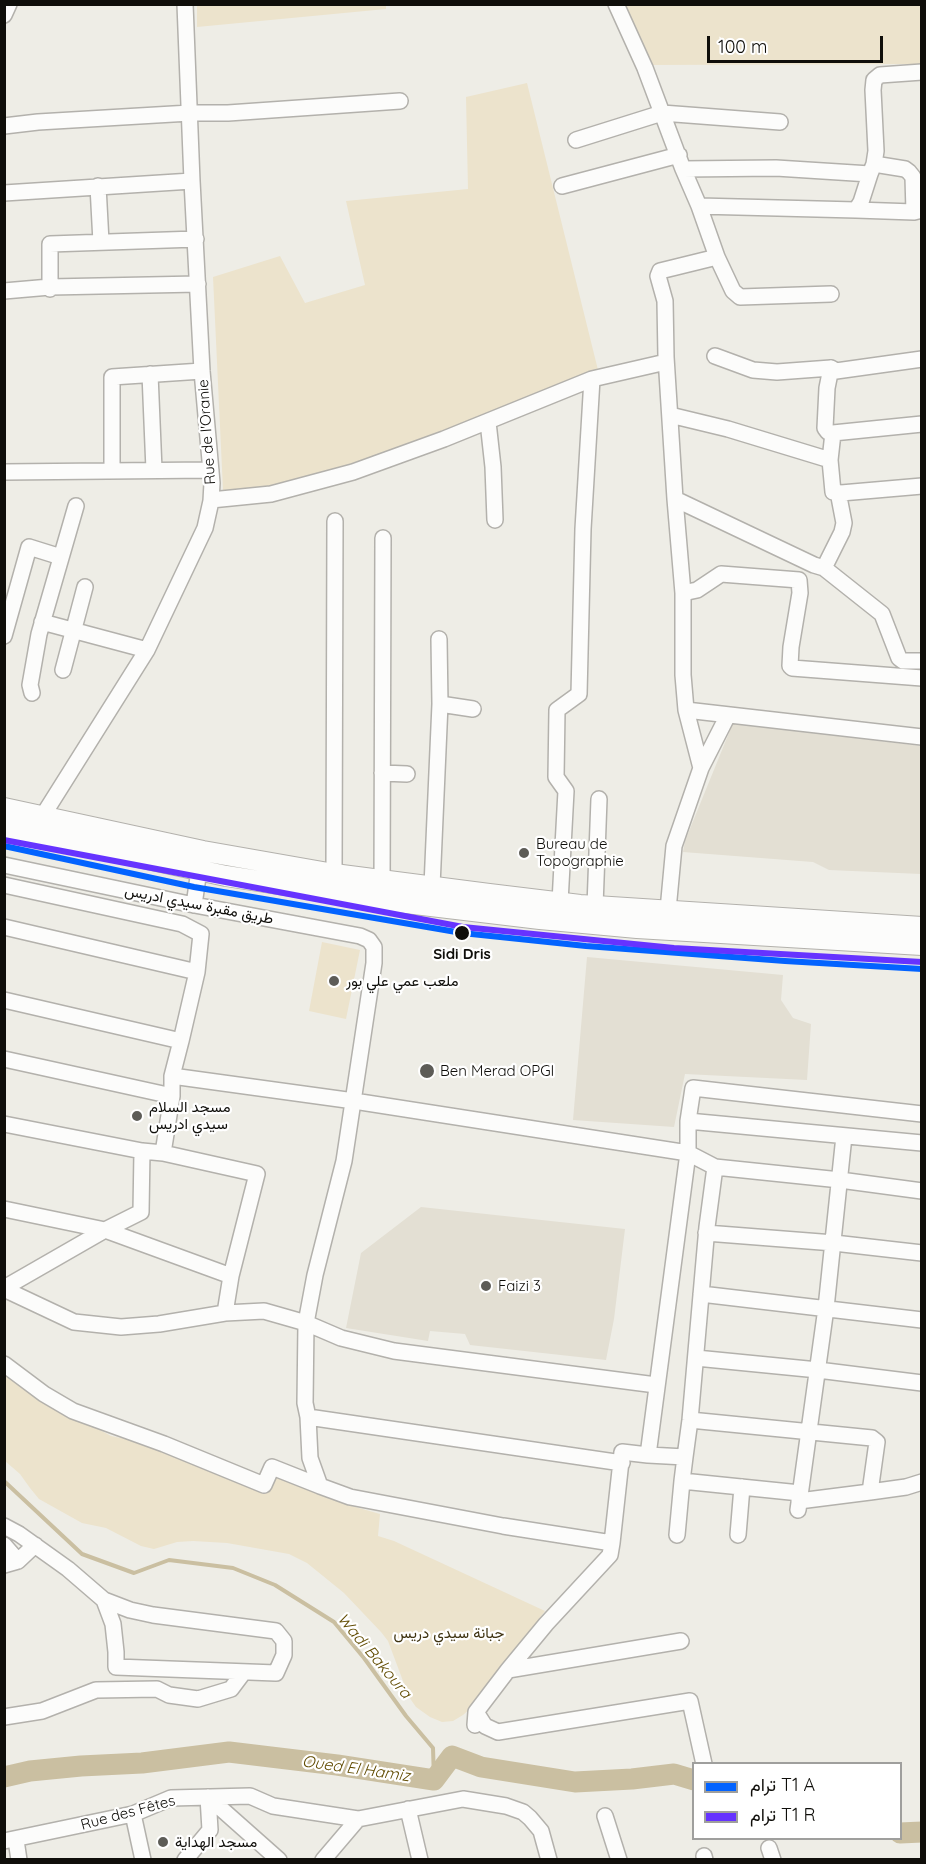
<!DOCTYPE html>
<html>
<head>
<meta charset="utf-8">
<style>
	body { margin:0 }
	#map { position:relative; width:926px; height:1864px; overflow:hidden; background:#eeede6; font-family:Quicksand,Vazirmatn,sans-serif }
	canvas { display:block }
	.frame { position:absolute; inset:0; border:6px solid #0f0e0a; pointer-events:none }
	.legend { position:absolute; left:692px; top:1762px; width:210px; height:78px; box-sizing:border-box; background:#fff; border:2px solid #9f9f9d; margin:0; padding:8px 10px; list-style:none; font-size:18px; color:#0f0e0a }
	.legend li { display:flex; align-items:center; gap:12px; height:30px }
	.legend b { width:30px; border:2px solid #9f9f9d }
	.scale { position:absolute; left:707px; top:36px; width:176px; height:27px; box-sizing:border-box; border:3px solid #0f0e0a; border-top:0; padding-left:8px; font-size:18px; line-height:21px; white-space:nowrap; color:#0f0e0a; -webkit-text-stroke:4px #fff; paint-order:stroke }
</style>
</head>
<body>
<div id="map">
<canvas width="926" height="1864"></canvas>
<div class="frame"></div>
<ul class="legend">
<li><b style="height:8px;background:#0363ff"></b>ترام T1 A</li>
<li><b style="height:8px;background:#63f"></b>ترام T1 R</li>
</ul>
<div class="scale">100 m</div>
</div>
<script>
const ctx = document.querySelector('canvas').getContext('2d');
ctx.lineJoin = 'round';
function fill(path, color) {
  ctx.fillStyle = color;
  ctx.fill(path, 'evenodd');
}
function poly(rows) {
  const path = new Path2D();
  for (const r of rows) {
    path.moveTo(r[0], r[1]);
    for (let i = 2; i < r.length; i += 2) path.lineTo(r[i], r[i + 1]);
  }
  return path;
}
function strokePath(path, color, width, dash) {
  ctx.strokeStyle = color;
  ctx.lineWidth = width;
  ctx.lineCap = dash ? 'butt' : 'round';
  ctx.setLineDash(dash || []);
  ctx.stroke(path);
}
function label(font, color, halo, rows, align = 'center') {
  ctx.font = font + ' Quicksand,Vazirmatn,sans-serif';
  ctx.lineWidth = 4.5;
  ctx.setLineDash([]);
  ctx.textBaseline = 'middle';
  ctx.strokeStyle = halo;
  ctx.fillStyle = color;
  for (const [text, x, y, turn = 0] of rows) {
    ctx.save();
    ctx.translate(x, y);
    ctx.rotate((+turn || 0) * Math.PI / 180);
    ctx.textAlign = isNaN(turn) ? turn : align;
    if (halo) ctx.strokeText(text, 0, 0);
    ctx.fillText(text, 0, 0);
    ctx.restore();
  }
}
fill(poly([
	[733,723,921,746,921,874,829,870,813,862,683,852,685,841],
	[587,957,783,975,781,1000,793,1018,811,1024,807,1080,685,1074,674,1127,573,1120],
	[421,1207,625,1229,614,1319,606,1360,470,1345,465,1334,430,1331,428,1341,346,1328,361,1253]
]), '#e3dfd3');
fill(poly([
	[197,5,386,4,386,9,197,27],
	[621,5,921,5,921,64,649,65],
	[527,83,598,370,515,406,350,464,264,490,223,490,213,277,280,256,305,303,365,285,346,201,468,189,466,97],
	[322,942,360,950,346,1019,309,1011],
	[4,1369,46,1400,111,1436,145,1443,265,1489,279,1474,352,1506,380,1514,378,1536,394,1541,545,1611,471,1708,463,1715,453,1721,442,1722,430,1717,416,1707,409,1697,388,1641,381,1632,344,1593,307,1563,289,1554,227,1543,193,1541,177,1542,154,1549,141,1546,106,1528,82,1523,39,1499,30,1488,20,1474,5,1461]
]), '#ece3cc');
strokePath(poly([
	[4,1481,82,1554,134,1573,169,1560,233,1568,275,1585,334,1622,364,1658,406,1716,433,1748,434,1780]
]), '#cabfa1', 4);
strokePath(poly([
	[4,1777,30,1771,81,1766,142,1763,229,1752,337,1765,434,1780,452,1756,481,1767,575,1782,632,1779,674,1774,694,1780],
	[900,1833,922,1832]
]), '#cabfa1', 21);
const minor = poly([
	[616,4,645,68,683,169,699,206,717,257,660,271,658,276,665,301,666,357,675,499,683,593,683,675,686,710,701,768,674,846,668,910],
	[4,15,9,4],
	[4,126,38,122,190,113,228,113,400,101],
	[576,140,662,113,780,122],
	[874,164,905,169,909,172,913,177,914,212],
	[683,169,776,168,870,174,874,164,876,151,873,90,874,80,880,75,922,72],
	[98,186,101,242],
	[562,186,679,155],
	[4,193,192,181],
	[699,206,856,210,861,202,870,174],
	[856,210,914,212,922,210],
	[717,257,733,291,740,297,831,294],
	[50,289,50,244,196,239],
	[4,291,50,287,198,284],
	[715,356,753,370,777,372,831,368],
	[922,359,836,371,831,368,827,388,825,428,828,432,833,433,922,424],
	[150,374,154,470],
	[670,415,728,429,830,460],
	[488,422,493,467,495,520],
	[833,433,830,460,833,492,841,493],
	[112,470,112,377,202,371],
	[4,472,211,470],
	[675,499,814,565,824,568,882,614,899,658,903,661,922,661],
	[211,500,271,494,353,472,444,439,592,379,666,362],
	[824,568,842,532,844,523,839,497,841,493,922,486],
	[683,593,697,590,721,574,799,580,800,593,791,647,790,666,792,668,922,678],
	[42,622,147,650],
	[4,636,29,547,61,557],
	[63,670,85,587],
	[32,693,30,685,39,634,76,506],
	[440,704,473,709],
	[686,710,922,737],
	[701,768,728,715],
	[382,773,407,774],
	[37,825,147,650,205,528,211,501,212,483,202,371,192,181,185,4],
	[4,865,189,904,360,936,369,940,374,947,374,963,344,1161,315,1275,306,1323,305,1403,308,1417,310,1458,320,1486,350,1497,503,1526,612,1543,610,1555,546,1624,508,1670,476,1712,475,1725],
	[334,874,335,521],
	[4,885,182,924,201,934,197,972,181,1041],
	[432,886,440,704,439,639],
	[382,889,383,538],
	[560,902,566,791,556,777,557,710,579,694,583,529,592,379],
	[194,905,199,870],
	[595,906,599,799],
	[4,927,197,972],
	[4,1000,181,1041,172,1076],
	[4,1059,172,1096],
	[688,1121,922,1143],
	[4,1124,142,1151,163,1153,172,1096,172,1076,354,1101,688,1153,688,1121,693,1088,922,1114],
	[163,1153,257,1174,231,1276,225,1313],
	[715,1167,840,1180,922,1191],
	[4,1209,105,1230,231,1276],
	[706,1233,834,1243,922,1253],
	[4,1288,105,1230,141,1212,142,1151],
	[4,1289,74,1322,121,1327,159,1324,225,1313,264,1311,306,1323,341,1338,394,1351,656,1385],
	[701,1294,922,1320],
	[696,1358,818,1370,922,1383],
	[4,1364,44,1394,73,1411,164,1444,264,1485,272,1467,320,1486],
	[308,1417,622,1463],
	[690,1420,872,1438,877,1442,870,1492,906,1487,922,1482],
	[685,1457,648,1455,688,1153,715,1167,707,1227,690,1420,685,1457,682,1481,800,1493],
	[799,1501,870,1492],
	[798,1510,826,1308,844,1136],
	[4,1526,19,1534,68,1569,104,1600,130,1610,153,1615,276,1631,284,1641,284,1655,276,1673,116,1667,116,1652,113,1624,104,1600],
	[677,1535,682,1481],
	[738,1535,742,1487],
	[612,1543,622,1452,648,1455],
	[4,1545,18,1561],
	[4,1565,18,1561,35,1545],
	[508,1670,681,1641],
	[476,1712,485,1726,498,1732,690,1701,704,1764],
	[4,1717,42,1711,96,1690,157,1689,169,1695,198,1699,231,1689,243,1673],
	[208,1797,279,1860],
	[408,1809,420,1860],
	[133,1814,143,1860],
	[605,1816,619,1860],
	[16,1840,19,1860],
	[4,1841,133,1814,171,1798,250,1796,273,1806,358,1819,463,1799,506,1806,523,1812,530,1818,541,1831,549,1860],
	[769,1848,773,1860],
	[704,1856,705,1860],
	[185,1860,210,1830,208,1797],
	[323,1860,358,1819]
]);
const major = poly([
	[4,808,203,851,334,874,489,894,580,905,922,927],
	[4,828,226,876,381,900,540,919,637,928,922,945]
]);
strokePath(minor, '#b3b1ac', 18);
strokePath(major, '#b3b1ac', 22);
strokePath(minor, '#fcfcfb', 15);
strokePath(major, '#fcfcfb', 20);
strokePath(poly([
	[4,846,194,887,462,933,586,946,785,961,922,969]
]), '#0363ff', 6);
strokePath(poly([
	[4,840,463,927,674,948,922,962]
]), '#63f', 6);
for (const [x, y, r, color] of [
	[524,853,6,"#5d5c57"],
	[462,933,8,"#0f0e0a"],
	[334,981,6,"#5d5c57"],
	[427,1071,8,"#5d5c57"],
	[137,1116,6,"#5d5c57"],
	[486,1286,6,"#5d5c57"],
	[163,1842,6,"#5d5c57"]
]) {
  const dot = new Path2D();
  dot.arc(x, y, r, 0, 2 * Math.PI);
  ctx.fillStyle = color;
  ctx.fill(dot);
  strokePath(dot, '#fff', 2);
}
label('15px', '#0f0e0a', '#fff', [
	["Rue de l'Oranie",207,432,-94],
	["طريق مقبرة سيدي ادريس",199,905,11],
	["Rue des Fêtes",128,1813,-15]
]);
label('15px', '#0f0e0a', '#fff', [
	["Bureau de",536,844],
	["Topographie",536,861],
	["ملعب عمي علي بور",346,981],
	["Ben Merad OPGI",440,1071],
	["مسجد السلام",149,1107],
	["سيدي ادريس",149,1124],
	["Faizi 3",498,1286],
	["مسجد الهداية",175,1842]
], 'left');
label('bold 15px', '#0f0e0a', '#fff', [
	["Sidi Dris",462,954]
]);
label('15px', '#3f3311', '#fff', [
	["جبانة سيدي دريس",449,1633]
]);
label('italic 16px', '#614b00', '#fff', [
	["Wadi Bakoura",374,1656,50],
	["Oued El Hamiz",356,1769,8]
]);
</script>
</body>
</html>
